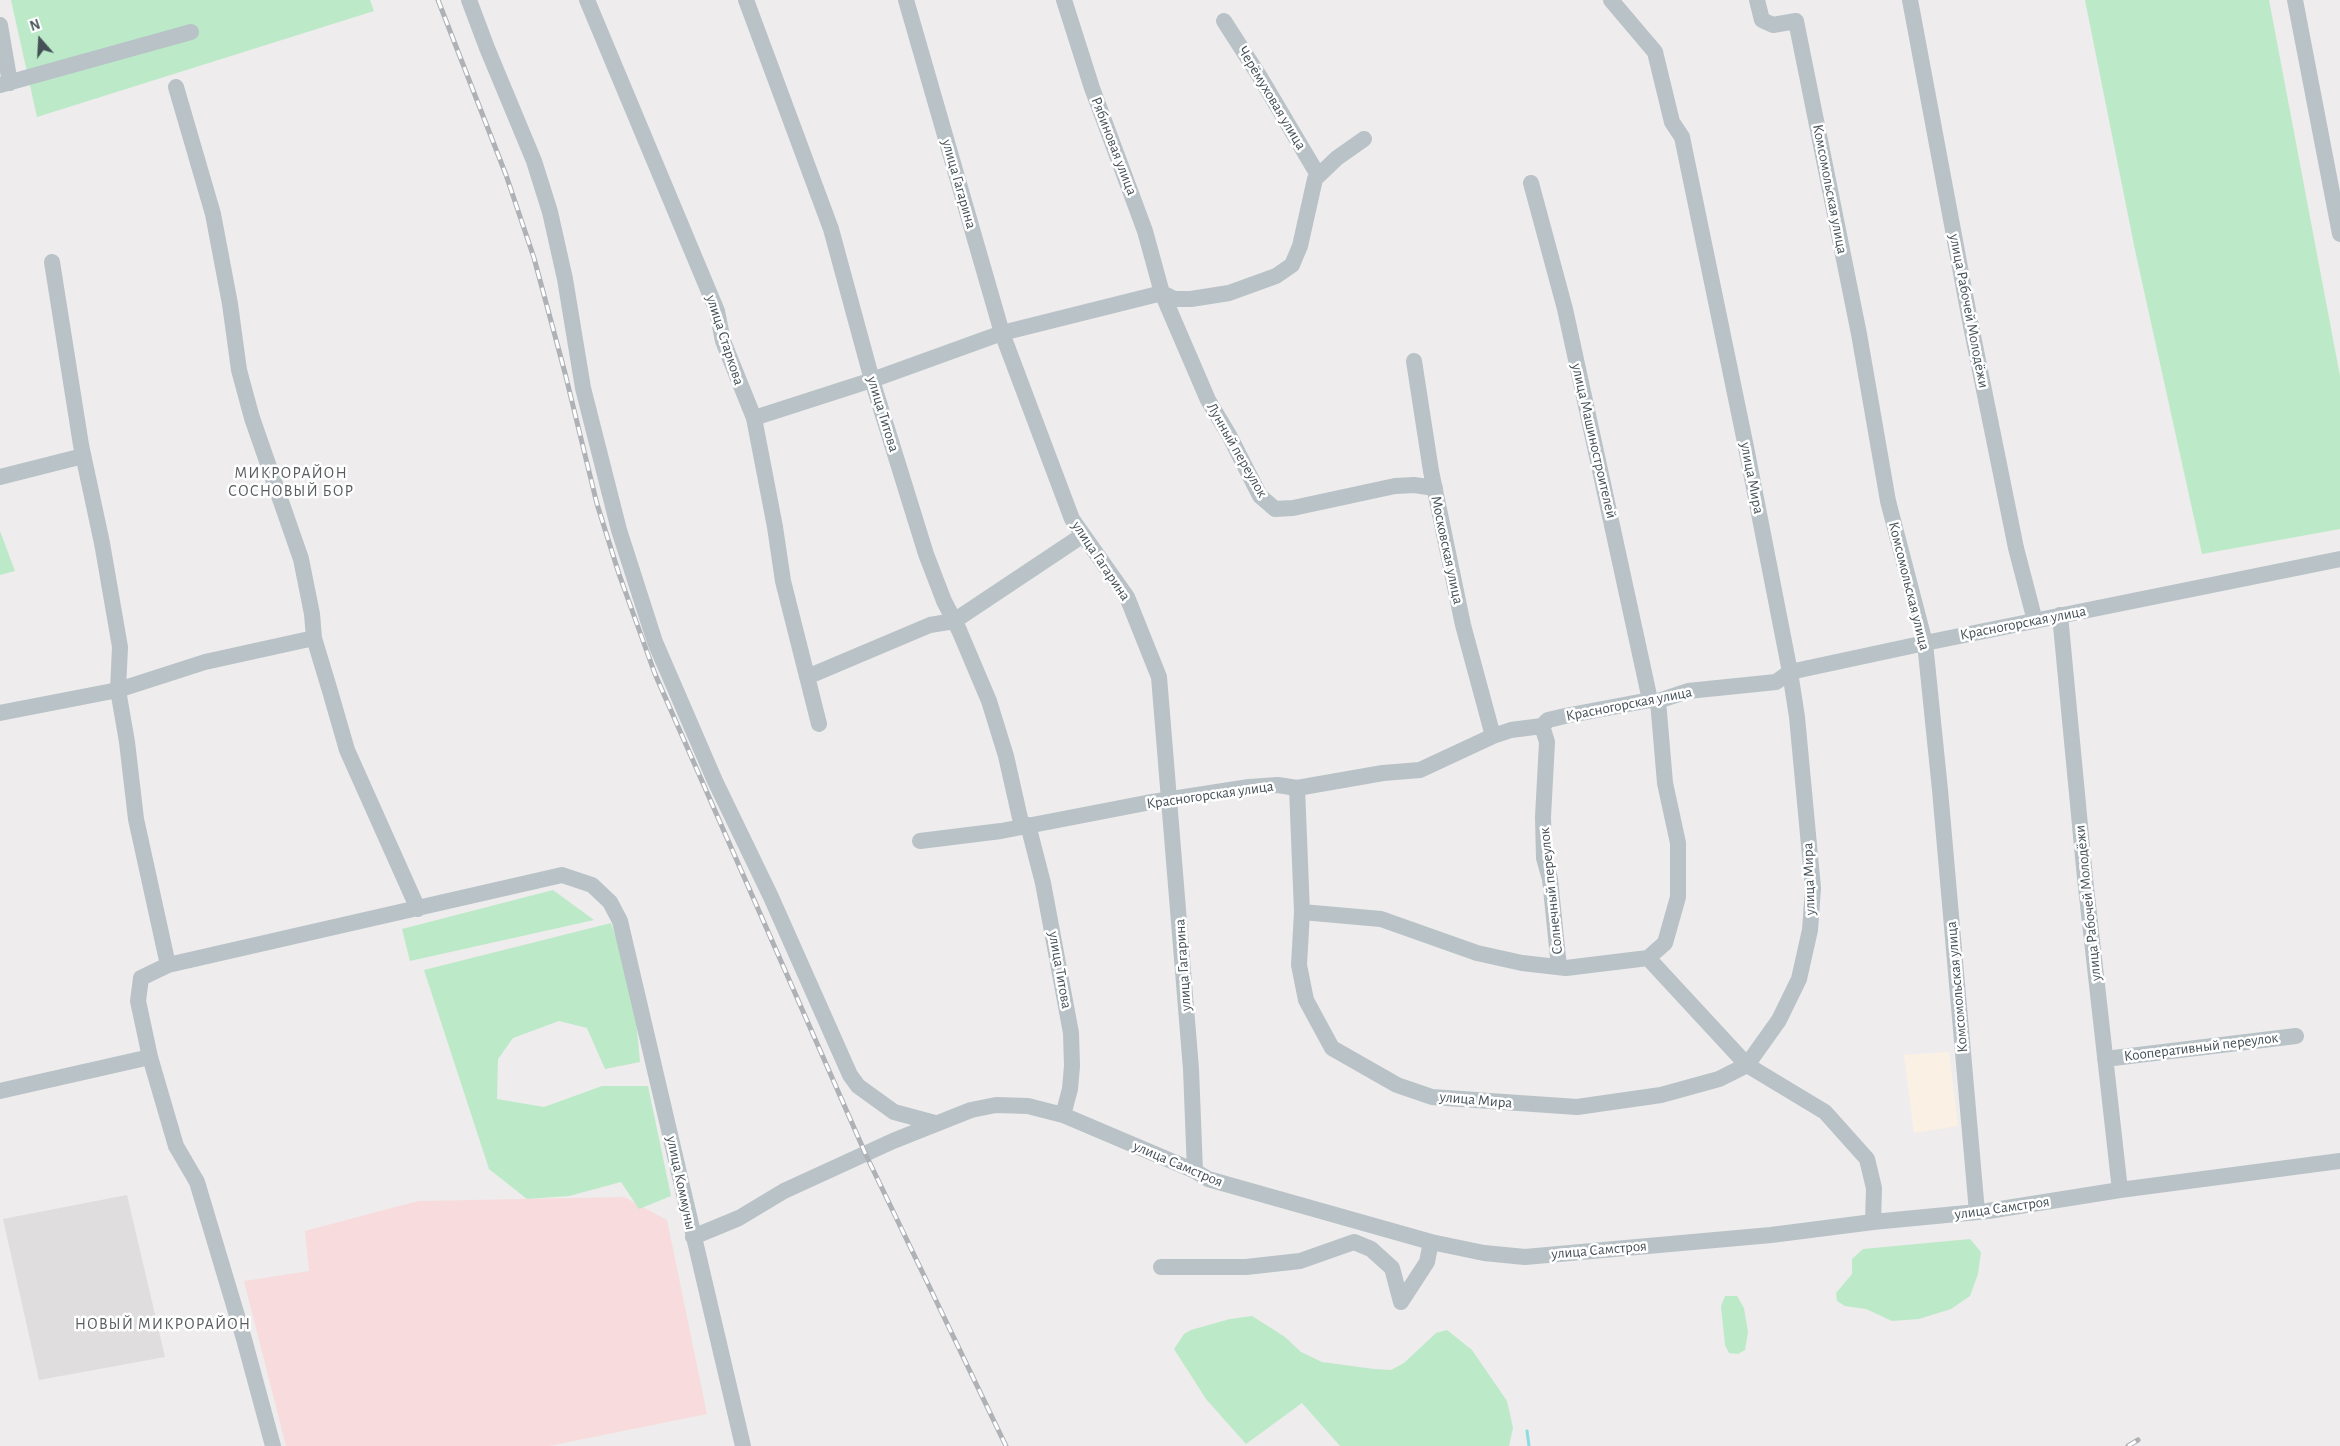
<!DOCTYPE html>
<html>
<head>
<meta charset="utf-8">
<style>
	body { margin:0 }
	#map { position:relative; width:2340px; height:1446px; overflow:hidden; background:#eeecec; font-family:"Alegreya Sans",sans-serif }
	canvas { display:block }
	.north { position:absolute; left:15px; top:15px; width:50px; height:50px; -webkit-text-stroke:4px #fff; paint-order:stroke; rotate:341deg; font-size:14px; font-weight:700; line-height:20px; text-align:center; color:#455157 }
	.north::after { content:''; display:block; margin:auto; width:18px; height:22px; background:#455157; clip-path:polygon(50% 0,100% 100%,50% 72%,0 100%) }
</style>
</head>
<body>
<div id="map">
<canvas width="2340" height="1446"></canvas>
<div class="north">N</div>
</div>
<script>
const ctx = document.querySelector('canvas').getContext('2d');
ctx.lineJoin = 'round';
function fill(path, color) {
  ctx.fillStyle = color;
  ctx.fill(path, 'evenodd');
}
function poly(rows) {
  const path = new Path2D();
  for (const r of rows) {
    path.moveTo(r[0], r[1]);
    for (let i = 2; i < r.length; i += 2) path.lineTo(r[i], r[i + 1]);
  }
  return path;
}
function strokePath(path, color, width, dash) {
  ctx.strokeStyle = color;
  ctx.lineWidth = width;
  ctx.lineCap = dash ? 'butt' : 'round';
  ctx.setLineDash(dash || []);
  ctx.stroke(path);
}
function label(font, color, halo, rows, align = 'center') {
  ctx.font = font + ' "Alegreya Sans",sans-serif';
  ctx.lineWidth = 5;
  ctx.setLineDash([]);
  ctx.textBaseline = 'middle';
  ctx.strokeStyle = halo;
  ctx.fillStyle = color;
  for (const [text, x, y, turn = 0] of rows) {
    ctx.save();
    ctx.translate(x, y);
    ctx.rotate((+turn || 0) * Math.PI / 180);
    ctx.textAlign = isNaN(turn) ? turn : align;
    if (halo) ctx.strokeText(text, 0, 0);
    ctx.fillText(text, 0, 0);
    ctx.restore();
  }
}
fill(poly([
	[1949,1052,1958,1126,1914,1133,1904,1055]
]), '#faf1e4');
fill(poly([
	[127,1195,165,1357,39,1380,3,1219]
]), '#dfdddd');
fill(poly([
	[624,1197,667,1220,707,1414,549,1446,286,1446,244,1281,309,1271,305,1231,418,1201]
]), '#f8dcdd');
fill(poly([
	[11,0,370,0,374,11,37,117],
	[2085,0,2269,0,2340,376,2340,529,2202,554,2135,250],
	[0,531,15,571,0,575],
	[553,890,594,920,410,961,402,929],
	[611,923,633,986,640,1062,605,1069,587,1028,559,1021,513,1038,498,1059,497,1099,544,1107,602,1086,648,1086,671,1196,639,1209,621,1182,569,1196,527,1199,489,1169,424,970],
	[1970,1239,1981,1252,1978,1274,1970,1296,1951,1309,1919,1319,1892,1321,1866,1309,1845,1306,1837,1301,1836,1293,1852,1274,1852,1259,1863,1249],
	[1725,1296,1737,1296,1744,1308,1748,1332,1745,1350,1738,1354,1729,1353,1725,1345,1721,1306],
	[1252,1316,1285,1337,1301,1352,1322,1362,1374,1369,1391,1370,1404,1363,1436,1333,1447,1330,1472,1350,1507,1401,1513,1428,1509,1446,1340,1446,1302,1403,1246,1444,1206,1399,1174,1349,1184,1334,1191,1330,1230,1319]
]), '#bceac8');
strokePath(poly([
	[1527,1431,1529,1446]
]), '#8cdce4', 3);
strokePath(poly([
	[469,0,487,48,534,161,550,212,565,279,583,388,619,530,655,642,715,781,771,897,850,1075,858,1086,894,1112,935,1123],
	[587,0,717,311,723,341,754,418,775,527,783,581,819,724],
	[746,0,831,229,872,380,926,554,944,601,959,630,989,701,1006,756,1022,827],
	[906,0,1002,333,1072,519,1127,597,1159,677,1191,1069,1195,1171],
	[1064,0,1092,88,1145,231,1162,293,1208,400,1229,435,1260,496,1275,509,1293,508,1395,486,1414,485,1435,488],
	[1757,0,1762,20,1773,25,1796,21,1859,334,1888,501,1925,643,1940,790,1977,1212],
	[1910,0,1970,321,2016,548,2035,621],
	[2295,0,2340,234],
	[1224,21,1260,77,1318,175],
	[0,25,10,83],
	[0,85,191,32],
	[176,87,213,214,230,304,239,370,252,418,301,559,312,614,314,638,330,691,347,750,418,909],
	[1531,183,1565,309,1650,700],
	[52,262,81,445,102,543,120,647,118,690,127,742,136,819,168,965],
	[1414,361,1431,471,1463,625,1493,736],
	[754,418,872,380,1002,333,1162,293,1174,299,1191,299,1229,293,1276,276,1292,265,1300,246,1315,179,1337,158,1364,139],
	[0,477,83,456],
	[2060,615,2085,878,2120,1190],
	[807,677,930,625,954,621,1083,535],
	[0,713,118,690,205,662,314,638],
	[1542,726,1547,742,1543,817,1544,858,1550,879,1559,967],
	[1297,788,1302,912,1299,965,1306,1000,1332,1048,1397,1085,1432,1097,1577,1107,1661,1095,1719,1079,1747,1065,1779,1020,1799,979,1810,930,1813,888,1797,717,1790,672,1746,447,1682,137,1672,122,1655,52,1611,0],
	[1028,825,1043,883,1071,1033,1072,1066,1070,1089,1063,1115],
	[920,841,1001,831,1146,803,1249,787,1278,785,1297,788,1383,773,1420,770,1493,736,1511,730,1542,726,1548,720,1565,716,1650,700,1658,701,1688,691,1776,682,1790,672,1925,643,2340,559],
	[1302,912,1381,919,1477,953,1522,963,1566,968,1648,958,1665,943,1678,897,1678,843,1665,783,1658,701],
	[1648,958,1747,1065,1825,1112,1867,1159,1874,1188,1873,1222],
	[2105,1059,2296,1036],
	[0,1091,150,1057],
	[693,1237,739,1218,784,1191,893,1141,971,1110,996,1105,1028,1106,1063,1115,1195,1171,1208,1179,1431,1242,1484,1253,1525,1257,1771,1235,1873,1222,1988,1211,2120,1190,2340,1161],
	[1161,1267,1246,1267,1300,1261,1354,1242,1371,1249,1392,1268,1401,1302],
	[1401,1302,1427,1262,1431,1242],
	[273,1446,244,1339,197,1182,176,1146,150,1057,138,1001,141,978,168,965,562,875,592,885,610,902,620,921,743,1446]
]), '#b8c2c7', 16);
const rail = poly([
	[438,0,506,175,534,258,565,373,597,504,619,574,655,674,866,1155,1006,1446],
	[2128,1446,2138,1440]
]);
strokePath(rail, '#aeb2b6', 5);
strokePath(rail, '#fff', 3, [9]);
label('15px', '#455157', '#fff', [
	["Черёмуховая улица",1272,98,59],
	["Рябиновая улица",1114,146,69],
	["улица Гагарина",959,184,74],
	["Комсомольская улица",1830,189,79],
	["улица Рабочей Молодёжи",1969,311,79],
	["улица Старкова",725,340,72],
	["улица Титова",883,414,73],
	["улица Машиностроителей",1594,441,77],
	["Лунный переулок",1237,450,60],
	["улица Мира",1752,478,79],
	["Московская улица",1447,550,78],
	["улица Гагарина",1101,561,56],
	["Комсомольская улица",1909,586,76],
	["Красногорская улица",2023,623,-11],
	["Красногорская улица",1629,704,-11],
	["Красногорская улица",1210,795,-8],
	["улица Мира",1809,879,-92],
	["Солнечный переулок",1551,891,-96],
	["улица Рабочей Молодёжи",2088,903,-96],
	["улица Гагарина",1183,965,-94],
	["улица Титова",1060,970,80],
	["Комсомольская улица",1957,987,-95],
	["Кооперативный переулок",2201,1047,-7],
	["улица Мира",1476,1100,5],
	["улица Самстроя",1178,1164,23],
	["улица Коммуны",681,1183,78],
	["улица Самстроя",2002,1208,-8],
	["улица Самстроя",1599,1250,-5]
]);
ctx.letterSpacing = '1px';
label('16px', '#595d60', '#fff', [
	["МИКРОРАЙОН",291,473],
	["СОСНОВЫЙ БОР",291,491],
	["НОВЫЙ МИКРОРАЙОН",163,1324]
]);
ctx.letterSpacing = '0px';
</script>
</body>
</html>
